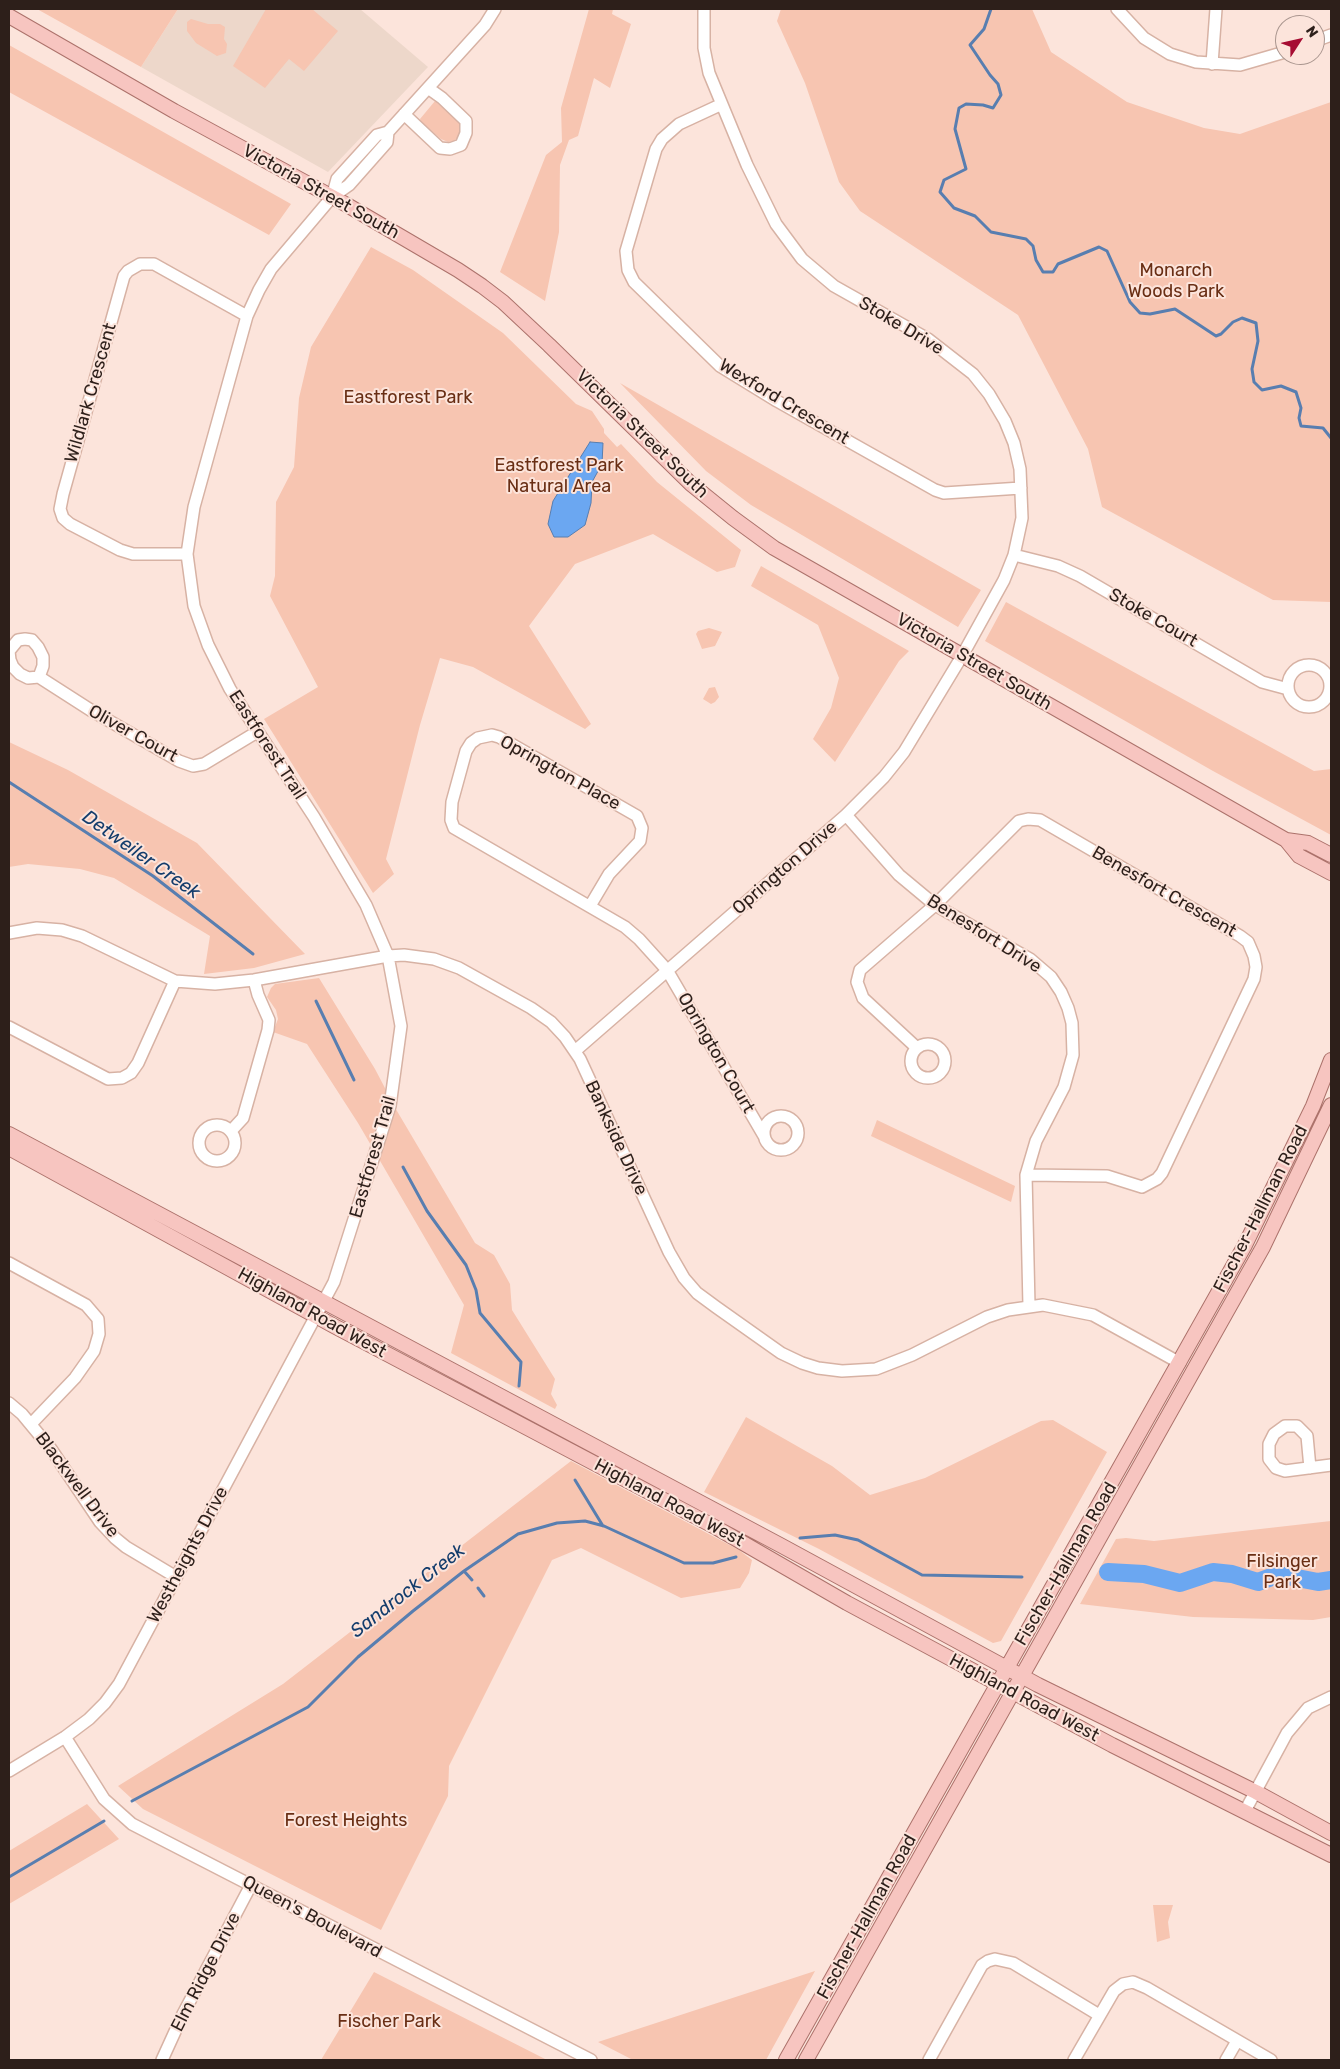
<!DOCTYPE html>
<html>
<head>
<meta charset="utf-8">
<style>
	body { margin:0 }
	#map { position:relative; width:1340px; height:2069px; overflow:hidden; background:#fce4db; font-family:Rubik,sans-serif }
	canvas { display:block }
	.frame { position:absolute; inset:0; border:10px solid #2d1f1a; pointer-events:none }
	.north { position:absolute; left:1275px; top:15px; width:50px; height:50px; box-sizing:border-box; background:#fce4db; border:1px solid #a9958e; border-radius:50%; rotate:55deg; font-size:14px; font-weight:700; line-height:20px; text-align:center; color:#2d1f1a }
	.north::after { content:''; display:block; margin:auto; width:18px; height:22px; background:#a60c32; clip-path:polygon(50% 0,100% 100%,50% 72%,0 100%) }
</style>
</head>
<body>
<div id="map">
<canvas width="1340" height="2069"></canvas>
<div class="frame"></div>
<div class="north">N</div>
</div>
<script>
const ctx = document.querySelector('canvas').getContext('2d');
ctx.lineJoin = 'round';
function fill(path, color) {
  ctx.fillStyle = color;
  ctx.fill(path, 'evenodd');
}
function poly(rows) {
  const path = new Path2D();
  for (const r of rows) {
    if (r.length === 3) {
      path.moveTo(r[0] + r[2], r[1]);
      path.arc(r[0], r[1], r[2], 0, 2 * Math.PI);
      continue;
    }
    path.moveTo(r[0], r[1]);
    for (let i = 2; i < r.length; i += 2) path.lineTo(r[i], r[i + 1]);
  }
  return path;
}
function strokePath(path, color, width, dash) {
  ctx.strokeStyle = color;
  ctx.lineWidth = width;
  ctx.lineCap = dash ? 'butt' : 'round';
  ctx.setLineDash(dash || []);
  ctx.stroke(path);
}
function label(font, color, halo, rows, align = 'center') {
  ctx.font = font + ' Rubik,sans-serif';
  ctx.lineWidth = 4;
  ctx.setLineDash([]);
  ctx.textBaseline = 'middle';
  ctx.strokeStyle = halo;
  ctx.fillStyle = color;
  for (const [text, x, y, turn = 0] of rows) {
    ctx.save();
    ctx.translate(x, y);
    ctx.rotate((+turn || 0) * Math.PI / 180);
    ctx.textAlign = isNaN(turn) ? turn : align;
    if (halo) ctx.strokeText(text, 0, 0);
    ctx.fillText(text, 0, 0);
    ctx.restore();
  }
}
fill(poly([
	[178,9,360,9,428,67,328,172,141,67]
]), '#edd7ca');
fill(poly([
	[37,9,178,9,141,67],
	[266,9,312,9,338,31,304,71,289,59,265,88,233,66],
	[589,9,613,9,612,14,631,24,610,88,594,78,578,136,569,140,560,165,559,232,545,301,500,272,546,155,562,142,561,108],
	[781,9,1032,9,1051,52,1127,102,1204,128,1240,134,1331,102,1331,602,1273,600,1102,507,1088,449,1018,315,860,211,839,182,805,83,777,21],
	[191,19,208,24,220,24,225,27,224,39,227,44,226,53,217,56,196,43,187,31,187,22],
	[9,45,291,204,269,235,9,92],
	[435,101,460,122,462,128,461,134,454,141,448,142,441,139,421,122,420,119],
	[371,247,413,270,503,333,576,404,592,411,604,429,604,433,617,447,621,444,657,482,741,550,735,567,717,572,653,534,575,564,529,626,591,724,585,729,473,667,440,658,420,725,386,859,394,874,373,893,264,719,318,687,270,596,275,576,276,502,294,467,299,398,311,347],
	[620,383,981,590,958,627,751,505,706,471],
	[761,566,909,651,899,661,835,762,813,739,831,708,839,678,818,625,751,586],
	[1006,602,1314,771,1331,769,1331,835,1213,771,985,641],
	[709,628,722,632,715,646,702,649,696,634,698,631],
	[715,687,719,697,715,702,711,704,703,699,709,688],
	[9,742,68,770,197,843,305,954,254,968,204,974,210,936,114,878,80,869,28,864,9,867],
	[319,978,375,1069,397,1111,475,1243,494,1255,510,1284,512,1310,555,1379,551,1394,557,1405,555,1409,451,1353,464,1305,358,1123,307,1044,273,1032,278,1019,276,1010,267,997,271,988,275,984],
	[877,1120,1015,1186,1011,1202,871,1136],
	[746,1417,832,1466,870,1495,925,1478,1041,1421,1053,1420,1107,1452,1001,1641,993,1643,819,1549,704,1492],
	[571,1461,739,1550,752,1560,749,1573,740,1588,681,1598,581,1548,552,1560,449,1766,448,1796,381,1930,143,1809,118,1786,283,1684],
	[1331,1521,1331,1617,1313,1620,1193,1617,1080,1604,1116,1539,1126,1538,1154,1541],
	[87,1804,119,1839,9,1904,9,1851],
	[1153,1905,1173,1905,1168,1922,1170,1938,1157,1942],
	[815,1971,766,2060,633,2060,598,2042],
	[374,1972,547,2060,321,2060]
]), '#f7c5b1');
const water = poly([
	[590,442,603,443,602,464,592,482,591,503,585,525,568,537,554,537,548,524,553,501,590,442]
]);
fill(water, '#6ba7f1');
strokePath(water, '#587eb0', 1);
strokePath(poly([
	[991,9,984,29,970,45,990,75,998,84,1001,95,993,108,983,105,966,104,959,108,955,129,966,169,944,180,940,192,954,208,975,216,991,232,1026,239,1033,246,1036,260,1043,272,1053,272,1058,264,1099,247,1107,251,1130,302,1140,313,1150,314,1175,309,1216,336,1221,334,1233,322,1242,318,1256,323,1258,341,1252,369,1254,382,1262,390,1281,386,1296,392,1301,408,1299,418,1301,426,1323,428,1331,438],
	[9,782,153,876,253,954],
	[316,1001,354,1080],
	[403,1167,427,1211,466,1265,476,1290,480,1313,521,1362,519,1386],
	[575,1480,603,1526],
	[800,1538,835,1535,858,1540,922,1575,1022,1577],
	[464,1571,472,1580],
	[478,1588,484,1596],
	[132,1801,308,1707,358,1657,413,1611,464,1571,518,1534,557,1523,585,1521,604,1526,684,1563,713,1563,736,1557],
	[9,1877,104,1821]
]), '#587eb0', 3);
strokePath(poly([
	[1108,1572,1144,1574,1180,1583,1213,1572,1232,1574,1258,1582,1274,1576,1287,1576,1318,1582,1331,1580]
]), '#6ba7f1', 18);
const minor = poly([
	[1117,9,1144,38,1170,54,1196,62,1240,65,1285,52],
	[1315,41,1331,35],
	[1212,64,1216,9],
	[720,105,679,124,662,139,656,149,626,251,628,270,634,282,720,366,777,401,935,490,944,493,1021,488],
	[404,114,440,148,450,149,461,145,466,133,466,121,442,98,428,88],
	[332,197,337,179,377,135,388,132,485,25,495,9],
	[187,554,133,554,120,550,70,524,63,518,60,509,63,494,124,276,128,271,140,264,154,264,247,316],
	[1014,555,1058,566,1080,576,1262,682,1288,689],
	[1309,686,21],
	[39,677,43,666,43,657,38,647,32,640,25,639,18,640,9,651,10,660,13,667,20,674,28,678,39,677,92,711,179,761,193,766,204,764,257,732],
	[846,815,899,875,935,905,1030,959,1051,977,1061,992,1068,1008,1072,1023,1073,1055,1064,1087,1036,1141,1026,1175,1029,1306],
	[590,906,609,874,640,841,642,828,637,816,499,737,492,735,478,738,471,743,466,751,452,802,451,820,454,828,625,927,639,939,667,970,764,1136],
	[9,933,37,928,62,930,82,936,175,981,215,984,254,980,388,956,404,955,434,959,459,968,531,1008,551,1022,565,1037,580,1059,669,1252,684,1278,697,1293,716,1307,781,1353,802,1363,818,1368,842,1371,876,1369,912,1355,987,1317,1008,1310,1043,1305,1093,1315,1180,1363],
	[9,1027,108,1079,122,1078,131,1073,138,1063,175,981],
	[928,1061,17],
	[917,1048,863,998,857,982,860,970,935,905,1019,821,1028,819,1040,820,1240,936,1248,942,1254,956,1256,967,1254,979,1162,1173,1157,1179,1142,1187,1107,1176,1026,1175],
	[575,1051,846,815,884,777,904,752,962,656,1004,580,1014,555,1022,518,1020,469,1014,443,1005,421,989,394,973,374,928,339,834,286,802,259,776,224,747,165,709,73,704,48,704,9],
	[781,1133,17],
	[217,1143,18],
	[231,1131,243,1118,268,1030,269,1020,258,995,254,980],
	[9,1263,86,1305,98,1319,99,1334,94,1351,75,1378,31,1424],
	[9,1403,22,1414,51,1449,100,1522,115,1538,126,1547,176,1577],
	[1310,1468,1307,1436,1297,1426,1285,1426,1274,1434,1269,1444,1269,1459,1276,1468,1285,1471,1331,1465],
	[65,1737,104,1799,132,1824,591,2060],
	[9,1771,65,1737,89,1719,105,1703,119,1684,334,1282,390,1106,401,1026,388,956,366,905,314,817,230,689,208,645,194,606,187,554,194,507,247,316,259,290,271,269,332,197,349,185,387,142,388,132],
	[1245,1811,1287,1733,1308,1708,1331,1697],
	[162,2060,183,2014,251,1885],
	[929,2060,982,1965,988,1961,995,1959,1013,1963,1099,2015],
	[1074,2060,1114,1991,1123,1984,1133,1982,1147,1988,1271,2060],
	[1226,2060,1237,2041]
]);
const major = poly([
	[9,16,174,111,347,205,458,270,482,286,503,302,549,345,691,484,733,518,774,548,1286,840,1308,843,1331,855],
	[1286,840,1299,856,1331,873],
	[9,1134,782,1546,1038,1685,1256,1792,1331,1833],
	[9,1148,334,1326,717,1528,847,1603,983,1676,1112,1745,1331,1855],
	[786,2060,1245,1245,1313,1106,1331,1060],
	[806,2060,1263,1247,1331,1105]
]);
strokePath(minor, '#d7b2a4', 14);
strokePath(major, '#ac726b', 16);
strokePath(minor, '#fff', 11);
strokePath(major, '#f7c5c0', 14);
label('18px', '#2d1f1a', '#fce4db', [
	["Victoria Street South",321,192,29],
	["Stoke Drive",901,326,31],
	["Wildlark Crescent",91,393,-74],
	["Wexford Crescent",784,402,31],
	["Victoria Street South",642,434,44],
	["Stoke Court",1153,618,30],
	["Victoria Street South",974,662,30],
	["Oliver Court",133,734,29],
	["Eastforest Trail",267,745,57],
	["Oprington Place",560,773,29],
	["Oprington Drive",785,868,-41],
	["Benesfort Crescent",1164,892,30],
	["Benesfort Drive",984,934,32],
	["Oprington Court",716,1053,60],
	["Bankside Drive",616,1138,65],
	["Eastforest Trail",373,1157,-74],
	["Fischer-Hallman Road",1261,1209,-63],
	["Highland Road West",312,1313,29],
	["Blackwell Drive",77,1485,53],
	["Highland Road West",669,1503,28],
	["Westheights Drive",188,1555,-62],
	["Fischer-Hallman Road",1066,1564,-60],
	["Highland Road West",1024,1698,28],
	["Queen's Boulevard",312,1917,28],
	["Fischer-Hallman Road",867,1917,-61],
	["Elm Ridge Drive",206,1972,-63]
]);
label('18px', '#692e14', '#fce4db', [
	["Monarch",1176,271],
	["Woods Park",1176,292],
	["Eastforest Park",408,398],
	["Eastforest Park",559,466],
	["Natural Area",559,487],
	["Filsinger",1282,1562],
	["Park",1282,1583],
	["Forest Heights",346,1821],
	["Fischer Park",389,2022]
]);
label('italic 19px', '#143d6c', '#fce4db', [
	["Detweiler Creek",141,855,35],
	["Sandrock Creek",408,1591,-38]
]);
</script>
</body>
</html>
